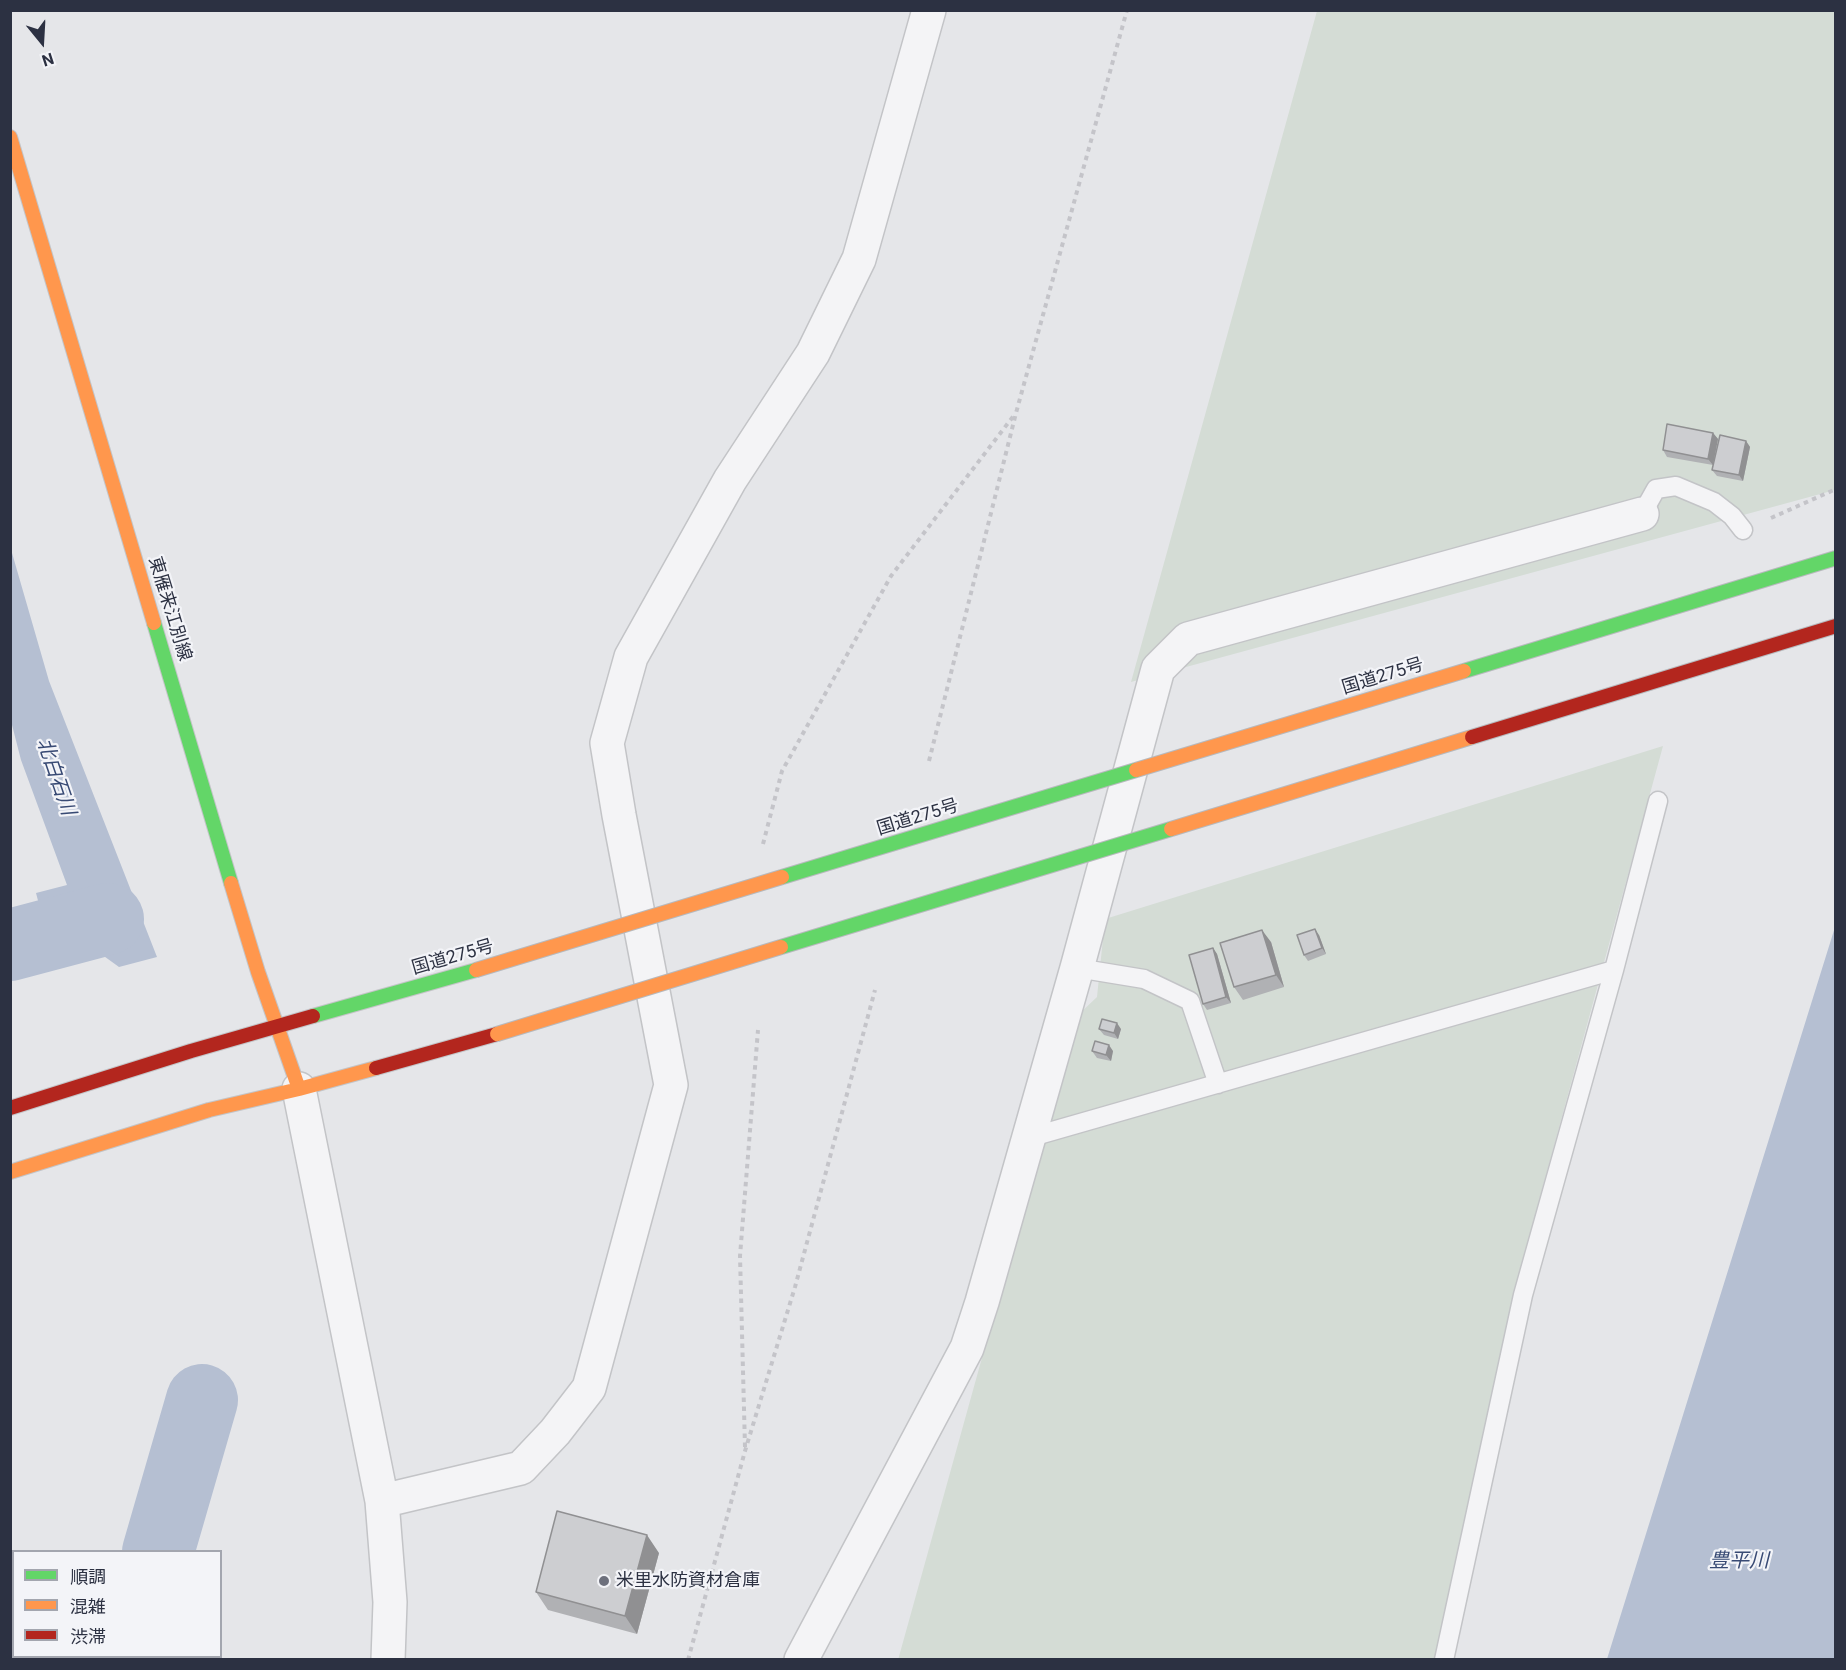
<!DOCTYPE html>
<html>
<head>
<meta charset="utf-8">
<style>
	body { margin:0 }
	#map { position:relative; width:1846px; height:1670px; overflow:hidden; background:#e5e6e9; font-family:Roboto,"Noto Sans JP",sans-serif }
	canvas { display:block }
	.frame { position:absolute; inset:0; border:12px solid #2c3142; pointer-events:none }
	.legend { position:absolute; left:12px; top:1550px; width:210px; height:108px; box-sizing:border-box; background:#f3f4f8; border:2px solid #a3a6af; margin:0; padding:8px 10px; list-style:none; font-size:18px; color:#2c3142 }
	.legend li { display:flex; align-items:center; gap:12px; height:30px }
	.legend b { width:30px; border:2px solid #a3a6af }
	.north { position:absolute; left:12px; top:12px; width:60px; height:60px; -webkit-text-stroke:4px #f3f4f8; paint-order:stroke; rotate:162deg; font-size:16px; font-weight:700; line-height:24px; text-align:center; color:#2c3142 }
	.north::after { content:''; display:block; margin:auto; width:21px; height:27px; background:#2c3142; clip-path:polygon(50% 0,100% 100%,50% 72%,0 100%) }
</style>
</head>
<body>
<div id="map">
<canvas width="1846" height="1670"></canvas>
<div class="frame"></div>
<ul class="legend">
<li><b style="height:8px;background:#63d668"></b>順調</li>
<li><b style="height:8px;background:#ff974d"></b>混雑</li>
<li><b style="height:8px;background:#b3261e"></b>渋滞</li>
</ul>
<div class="north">N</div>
</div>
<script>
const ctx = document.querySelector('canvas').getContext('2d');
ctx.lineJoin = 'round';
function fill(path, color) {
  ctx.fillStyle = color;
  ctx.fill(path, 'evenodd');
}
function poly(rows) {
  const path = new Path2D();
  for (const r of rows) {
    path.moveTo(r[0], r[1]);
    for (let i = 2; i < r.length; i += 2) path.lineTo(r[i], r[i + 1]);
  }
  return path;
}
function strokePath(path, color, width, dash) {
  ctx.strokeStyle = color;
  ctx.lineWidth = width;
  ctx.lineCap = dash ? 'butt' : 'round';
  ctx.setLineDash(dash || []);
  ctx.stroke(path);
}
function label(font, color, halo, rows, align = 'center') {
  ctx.font = font + ' Roboto,"Noto Sans JP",sans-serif';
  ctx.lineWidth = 4.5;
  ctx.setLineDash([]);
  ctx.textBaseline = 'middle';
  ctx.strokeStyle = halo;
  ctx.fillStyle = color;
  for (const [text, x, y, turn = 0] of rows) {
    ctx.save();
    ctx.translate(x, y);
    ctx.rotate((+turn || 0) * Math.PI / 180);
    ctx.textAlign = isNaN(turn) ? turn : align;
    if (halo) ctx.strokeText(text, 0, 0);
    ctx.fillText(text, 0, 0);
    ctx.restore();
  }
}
fill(poly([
	[1317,11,1835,11,1835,490,1131,682],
	[1663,746,1515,1289,1435,1659,898,1660,1077,1016,1097,997,1105,919]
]), '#d4dcd5');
fill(poly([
	[10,546,49,681,157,957,119,967,101,954,83,947,51,950,36,893,67,885,21,760,11,721],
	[1835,927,1835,1659,1607,1659]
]), '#b5bfd2');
strokePath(poly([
	[10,945,108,919],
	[158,1552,202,1400],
	[127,1660,128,1656]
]), '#b5bfd2', 72);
const lane = poly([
	[1642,514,1656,489,1676,486,1714,502,1732,516,1743,530],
	[1077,968,1144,979,1190,1001,1218,1084],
	[1028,1138,1614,970],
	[1444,1660,1523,1295,1614,970,1658,801]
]);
const street = poly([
	[299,1089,382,1501,390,1602,388,1660],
	[382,1501,521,1468,555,1432,589,1388,671,1085,619,815,607,743,631,657,730,480,813,353,859,259,929,10],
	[801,1660,967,1348,982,1302,1077,968,1158,669,1188,639,1642,514]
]);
const fast = poly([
	[154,623,231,883],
	[313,1016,476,970]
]);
const slow = poly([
	[10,137,154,623],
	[231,883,258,972,299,1089],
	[10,1172,209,1110,299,1089,376,1068]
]);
const jam = poly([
	[376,1068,497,1034],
	[10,1108,191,1051,313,1016]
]);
strokePath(lane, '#c3c4c7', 21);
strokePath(street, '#c3c4c7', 36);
strokePath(fast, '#c3c4c7', 16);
strokePath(slow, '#c3c4c7', 16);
strokePath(jam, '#c3c4c7', 16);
strokePath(poly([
	[1771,518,1836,489],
	[929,761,1016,413,1127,10],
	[763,844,782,771,891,576,1015,414],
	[745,1447,740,1256,758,1030],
	[688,1660,745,1451,795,1287,875,990]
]), '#c4c4c9', 4, [4.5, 4.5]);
strokePath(lane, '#f4f4f6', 18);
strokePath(street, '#f4f4f6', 33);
strokePath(fast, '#63d668', 14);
strokePath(slow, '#ff974d', 14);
strokePath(jam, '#b3261e', 14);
const fastBridge = poly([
	[1464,671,1836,558],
	[782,877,1136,770],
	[781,947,1171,829]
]);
const slowBridge = poly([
	[1136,770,1464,671],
	[1171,829,1472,737],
	[476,970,782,877],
	[497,1034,781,947]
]);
const jamBridge = poly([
	[1472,737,1836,626]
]);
strokePath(fastBridge, '#b7b9bd', 16, []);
strokePath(slowBridge, '#b7b9bd', 16, []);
strokePath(jamBridge, '#b7b9bd', 16, []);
strokePath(fastBridge, '#63d668', 14);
strokePath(slowBridge, '#ff974d', 14);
strokePath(jamBridge, '#b3261e', 14);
fill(poly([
	[1713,433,1718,439,1713,465,1667,457,1663,450],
	[1746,441,1750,447,1743,481,1717,476,1712,470],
	[1319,935,1326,954,1308,961,1304,955],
	[1271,942,1284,987,1243,1000,1234,987],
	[1213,948,1217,954,1231,1003,1207,1010,1203,1004],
	[1099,1029,1121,1029,1118,1039,1104,1035],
	[1092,1051,1113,1051,1111,1061,1097,1058],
	[659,1553,637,1634,548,1610,536,1592]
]), '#b0b1b4');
fill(poly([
	[1713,433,1718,439,1713,465,1708,459],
	[1746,441,1750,447,1743,481,1739,475],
	[1315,929,1319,935,1326,954,1322,948],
	[1262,930,1271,942,1284,987,1276,975],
	[1213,948,1217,954,1231,1003,1226,997],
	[1117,1023,1121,1029,1118,1039,1114,1033],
	[1109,1045,1113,1051,1111,1061,1106,1055],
	[647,1535,659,1553,637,1634,625,1616]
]), '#909092');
const building = poly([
	[1667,424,1713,433,1708,459,1663,450,1667,424],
	[1720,435,1746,441,1739,475,1712,470,1720,435],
	[1315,929,1322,948,1304,955,1297,935,1315,929],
	[1262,930,1276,975,1234,987,1220,943,1262,930],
	[1213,948,1226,997,1203,1004,1189,955,1213,948],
	[1102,1019,1117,1023,1114,1033,1099,1029,1102,1019],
	[1095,1041,1109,1045,1106,1055,1092,1051,1095,1041],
	[557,1511,647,1535,625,1616,536,1592,557,1511]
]);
fill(building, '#cdced1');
strokePath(building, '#909092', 1.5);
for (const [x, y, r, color] of [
	[604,1581,6,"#6d707c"]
]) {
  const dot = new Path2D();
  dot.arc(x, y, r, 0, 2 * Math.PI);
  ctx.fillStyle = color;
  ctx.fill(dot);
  strokePath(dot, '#f3f4f8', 2);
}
label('18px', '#2c3142', '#f3f4f8', [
	["東雁来江別線",169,609,73],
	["国道275号",1383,677,-17],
	["国道275号",918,818,-17],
	["国道275号",453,958,-16]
]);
label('18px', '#2c3142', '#f3f4f8', [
	["米里水防資材倉庫",616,1581]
], 'left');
label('italic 20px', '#384a74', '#f3f4f8', [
	["北白石川",55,777,71],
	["豊平川",1739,1562]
]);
</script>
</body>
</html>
